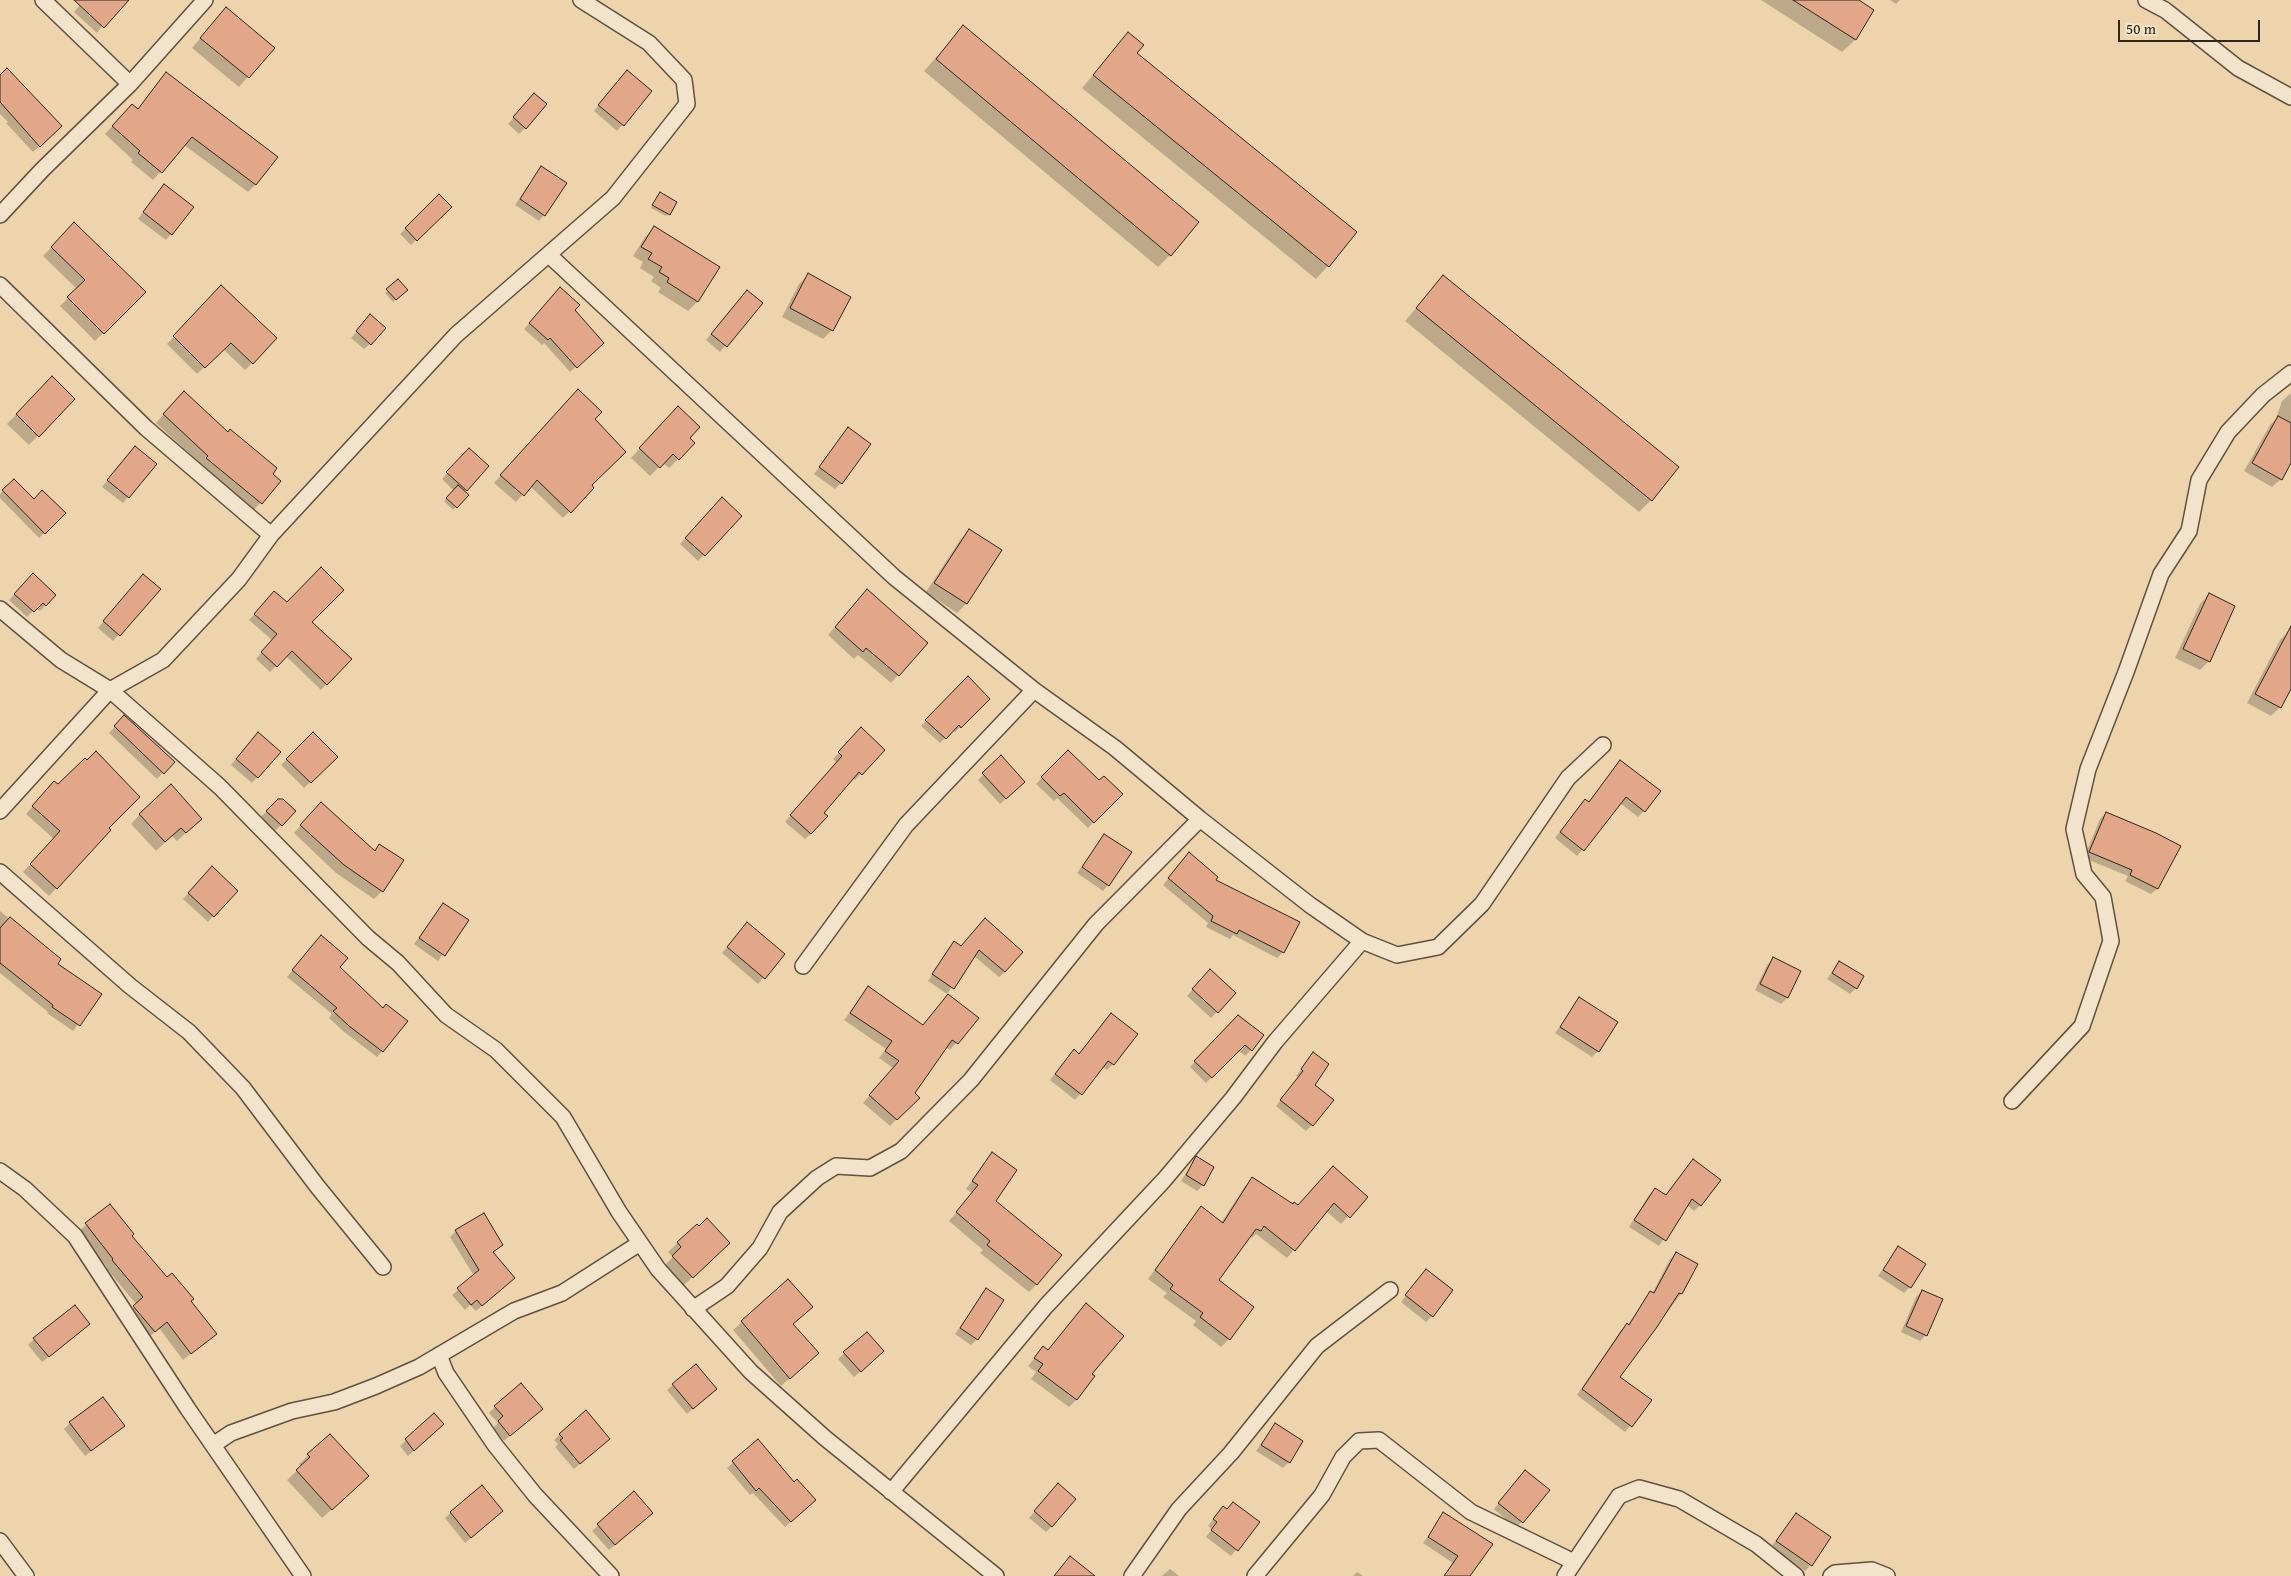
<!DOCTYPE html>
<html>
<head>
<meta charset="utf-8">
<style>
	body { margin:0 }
	#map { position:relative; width:2291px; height:1576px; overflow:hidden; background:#edd4ad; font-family:"Gentium Book Plus",serif }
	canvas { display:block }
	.scale { position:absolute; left:2118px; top:20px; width:142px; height:22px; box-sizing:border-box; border:2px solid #30241b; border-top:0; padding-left:6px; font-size:15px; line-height:18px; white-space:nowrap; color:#30241b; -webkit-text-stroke:4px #f3e3ca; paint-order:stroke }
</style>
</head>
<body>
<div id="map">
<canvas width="2291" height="1576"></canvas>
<div class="scale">50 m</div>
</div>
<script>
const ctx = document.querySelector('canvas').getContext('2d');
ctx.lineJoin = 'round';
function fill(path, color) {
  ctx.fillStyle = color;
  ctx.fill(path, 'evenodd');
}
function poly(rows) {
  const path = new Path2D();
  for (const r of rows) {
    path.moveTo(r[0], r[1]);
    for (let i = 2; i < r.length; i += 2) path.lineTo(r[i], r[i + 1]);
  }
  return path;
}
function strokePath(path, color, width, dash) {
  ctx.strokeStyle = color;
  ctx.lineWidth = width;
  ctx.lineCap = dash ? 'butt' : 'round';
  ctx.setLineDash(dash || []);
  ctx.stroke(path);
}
fill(poly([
	[84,0,121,0,97,33,74,12],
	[1761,0,1856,0,1873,11,1855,40,1842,52],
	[1890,0,1900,0,1896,4],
	[226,8,273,48,239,87,192,48],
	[963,27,1170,255,1158,267,924,71],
	[1128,34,1136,53,1328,266,1316,279,1082,88],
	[166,74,256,184,248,192,184,145,153,180,131,162,133,160,105,134,124,114,137,110],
	[0,77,61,126,33,152,6,123,8,122,0,114],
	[621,77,651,91,617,131,594,111],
	[529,100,525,128,519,134,508,124],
	[541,168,544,215,539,221,515,205],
	[159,192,171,234,166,240,138,219],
	[439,196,450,207,411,245,400,234],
	[657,196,669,214,666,216,651,208],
	[74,224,144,292,95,341,60,306,77,289,43,256],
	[654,228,697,302,688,311,658,292,661,288,651,281,654,277,640,268,643,262,633,256,645,237],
	[808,275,832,330,823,339,782,317,799,284],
	[1443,277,1651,500,1639,512,1405,321],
	[398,281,406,290,393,302,385,293],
	[221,287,252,363,245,370,223,349,197,374,167,344],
	[555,294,574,310,597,348,570,372,544,343,542,345,524,329],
	[742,297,762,303,720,352,706,340],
	[365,322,370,344,364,349,351,338],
	[52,378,73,399,29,445,7,424],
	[2291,393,2291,461,2281,479,2272,487,2244,471,2270,425,2276,419,2282,401],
	[571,397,593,419,590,485,593,488,563,518,530,486,516,502,494,483],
	[176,400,279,481,253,511,156,423],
	[669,417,688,438,678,459,669,468,663,463,650,476,631,458],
	[848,429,841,483,835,489,814,474],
	[129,454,155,464,123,503,102,487],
	[463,455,487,467,464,492,467,495,453,510,444,501,454,491,442,479],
	[14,480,34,501,64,513,39,538,0,498,0,494],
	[716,504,740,516,698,561,680,544],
	[969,530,1000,551,966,604,957,613,926,592,960,540],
	[27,581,55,595,40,611,36,608,27,617,9,600],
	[138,582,159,590,113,641,98,628],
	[2209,594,2209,661,2200,670,2175,658,2200,604],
	[269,598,311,622,350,659,321,690,286,656,270,672,256,659,272,640,249,620],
	[860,599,926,643,891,683,858,655,854,659,828,635],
	[2289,631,2291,632,2291,686,2280,707,2271,716,2247,703,2280,640],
	[968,678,988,699,955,732,953,730,940,743,921,726],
	[124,717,173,762,157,779,109,733],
	[861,729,883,750,855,780,852,778,822,813,811,834,805,839,785,822,837,763,833,759],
	[313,734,336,757,304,788,281,765],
	[253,740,257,777,252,783,231,765],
	[1068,751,1099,782,1121,794,1088,828,1057,798,1054,801,1036,784],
	[1001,757,1018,788,1000,804,978,780],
	[1615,768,1644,811,1638,817,1620,803,1577,856,1555,838,1580,806,1589,803],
	[47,790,109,831,49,896,23,872,54,839,26,814],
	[278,800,295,811,275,831,261,817],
	[314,811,374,851,379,845,402,861,382,891,374,899,336,873,294,833],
	[2106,813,2179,846,2157,889,2151,894,2125,881,2128,876,2084,858,2100,819],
	[140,814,191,828,177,841,172,836,156,851,131,824],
	[1105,835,1108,885,1103,891,1077,873],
	[1184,860,1214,880,1298,922,1283,952,1277,958,1233,935,1230,939,1206,927,1208,923,1163,885],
	[206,874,213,916,208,922,183,899],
	[443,904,467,920,438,961,414,944],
	[0,911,60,960,56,964,100,995,73,1031,47,1013,48,1012,0,973],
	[979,926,1005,972,999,977,974,956,947,994,928,981,949,948,954,943,961,947],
	[742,930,783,954,758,984,722,953],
	[315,943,339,967,382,1051,377,1057,343,1031,329,1018,332,1014,287,977],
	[1773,959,1800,972,1787,998,1781,1004,1755,990,1767,965],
	[1839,962,1856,988,1850,994,1827,979],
	[1204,977,1235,993,1211,1018,1187,996],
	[868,988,923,1026,948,995,977,1018,950,1050,946,1047,913,1093,918,1098,890,1126,863,1103,893,1068,879,1058,886,1049,844,1020],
	[1580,999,1598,1051,1592,1057,1555,1033],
	[1238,1017,1251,1050,1245,1056,1238,1050,1206,1083,1190,1067],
	[1136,1034,1113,1064,1107,1070,1103,1067,1075,1100,1050,1080,1068,1057],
	[1308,1060,1313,1085,1312,1125,1306,1131,1276,1106,1298,1077,1296,1076],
	[992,1154,994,1202,1036,1285,1029,1292,980,1253,983,1250,949,1221,972,1193,966,1189],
	[1196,1158,1203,1185,1197,1191,1181,1181],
	[1688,1166,1700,1205,1694,1211,1687,1205,1659,1246,1629,1227,1649,1195,1655,1189,1665,1196],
	[1253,1179,1293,1205,1298,1206,1366,1197,1341,1224,1326,1211,1287,1258,1256,1234,1252,1238,1249,1236,1218,1280,1229,1339,1221,1347,1193,1325,1196,1321,1163,1297,1167,1293,1148,1279,1201,1208,1221,1223,1245,1186],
	[110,1205,130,1236,167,1279,190,1301,215,1334,183,1360,159,1328,148,1338,127,1314,137,1305,106,1268,107,1267,79,1231],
	[697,1225,719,1252,683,1286,664,1266,673,1257,668,1252],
	[456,1231,502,1245,492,1253,507,1284,476,1311,470,1305,465,1310,452,1295,474,1276,450,1237],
	[1898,1247,1910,1287,1904,1293,1878,1276],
	[1676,1253,1697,1264,1681,1294,1618,1377,1650,1401,1625,1432,1577,1395,1621,1330,1628,1325,1645,1299,1652,1294,1670,1259],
	[1426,1270,1432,1316,1426,1322,1401,1302],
	[788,1281,792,1324,809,1361,781,1386,733,1330],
	[986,1290,977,1339,971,1345,955,1334],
	[1922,1291,1926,1335,1920,1341,1901,1332,1916,1297],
	[1079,1313,1090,1374,1076,1400,1069,1407,1031,1379,1036,1372,1028,1366,1043,1348,1047,1351],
	[83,1330,42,1362,28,1345,34,1339],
	[867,1333,877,1357,854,1377,838,1359],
	[673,1385,709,1395,687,1414,667,1390],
	[495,1407,535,1414,504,1441,493,1428,498,1423,489,1413],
	[434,1414,437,1430,408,1456,400,1446],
	[70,1423,123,1426,85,1456,64,1429],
	[1275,1424,1289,1462,1283,1468,1256,1451],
	[560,1434,602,1445,574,1469,555,1447,558,1444,554,1440],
	[330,1435,358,1486,322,1518,287,1480,301,1467,299,1464],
	[758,1441,794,1484,808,1506,785,1527,753,1493,750,1495,727,1468],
	[1520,1477,1548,1491,1516,1528,1494,1509],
	[1052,1491,1052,1526,1046,1532,1029,1518],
	[634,1493,645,1519,609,1550,592,1531],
	[451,1512,496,1517,465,1543,445,1518],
	[1218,1513,1258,1523,1231,1556,1206,1537,1212,1529,1208,1526],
	[1444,1514,1468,1576,1444,1576,1453,1563,1423,1543],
	[1796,1514,1811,1565,1805,1571,1771,1547],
	[1170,1569,1179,1576,1162,1576],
	[1357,1572,1363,1576,1353,1576]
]), '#0003');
const building = poly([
	[74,0,129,0,104,28,74,0],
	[1793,0,1859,0,1874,10,1856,40,1793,0],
	[226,7,275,48,249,78,200,38,226,7],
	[963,25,1199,222,1171,256,936,59,963,25],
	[1128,32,1144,45,1137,53,1357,232,1329,267,1093,75,1128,32],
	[7,68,62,126,40,147,0,102,0,75,7,68],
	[627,70,652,91,624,126,598,105,627,70],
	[166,72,278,157,256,185,192,137,162,173,138,153,140,151,112,126,132,104,138,109,166,72],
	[534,93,547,104,526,129,513,117,534,93],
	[541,166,567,183,545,216,520,199,541,166],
	[164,184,194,207,172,235,143,212,164,184],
	[660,192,677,202,670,215,652,205,660,192],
	[439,194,452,207,417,241,405,228,439,194],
	[74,222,146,292,104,334,67,297,85,280,51,247,74,222],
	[654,226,720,267,698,302,667,282,669,278,659,272,662,267,648,259,652,253,641,247,654,226],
	[808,273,851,297,833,331,790,308,808,273],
	[1443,275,1679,467,1652,501,1416,308,1443,275],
	[398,279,408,290,396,300,386,289,398,279],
	[221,285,277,338,253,364,231,343,205,368,173,336,221,285],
	[560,287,580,305,575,310,604,343,577,368,550,338,548,340,529,323,560,287],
	[747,290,763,303,727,347,711,334,747,290],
	[370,314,386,328,371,345,356,331,370,314],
	[52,376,75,399,39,437,16,414,52,376],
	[578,389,602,412,595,419,626,452,592,485,594,488,571,513,537,480,524,496,500,475,578,389],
	[184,391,228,432,230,429,277,468,273,474,281,481,262,504,206,458,208,456,163,414,184,391],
	[678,406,700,427,690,438,695,443,679,460,673,454,660,468,639,448,678,406],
	[2278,416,2291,423,2291,463,2282,480,2252,463,2278,416],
	[848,427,871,444,842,484,819,467,848,427],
	[135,446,157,464,129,498,107,480,135,446],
	[469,448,489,466,467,491,446,472,469,448],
	[14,479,34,499,42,490,66,513,45,534,2,490,14,479],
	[458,485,469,495,457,508,446,498,458,485],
	[722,497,742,516,705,556,685,538,722,497],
	[969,529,1002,550,967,604,934,583,969,529],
	[321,567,344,590,312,622,352,659,327,685,292,651,277,667,261,652,277,634,254,614,274,591,287,602,321,567],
	[33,573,56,595,46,606,43,603,34,612,14,594,33,573],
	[143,574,161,589,120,636,103,621,143,574],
	[867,589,928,643,899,676,866,648,863,652,835,627,867,589],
	[2209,593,2235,606,2210,662,2183,649,2209,593],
	[2291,626,2291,689,2281,708,2255,694,2291,626],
	[968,676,990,699,961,728,959,725,946,739,925,720,968,676],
	[124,715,175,762,164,774,114,726,124,715],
	[861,727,885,750,862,775,859,772,824,813,828,816,811,834,790,815,842,756,838,752,861,727],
	[258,732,281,752,258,778,236,759,258,732],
	[313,732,338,757,311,783,286,759,313,732],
	[1068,750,1099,780,1104,776,1123,794,1094,823,1064,793,1060,796,1041,777,1068,750],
	[96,751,140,797,109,828,111,830,57,889,30,864,60,831,32,806,54,781,58,784,85,758,87,760,96,751],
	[1001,755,1025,782,1006,799,982,773,1001,755],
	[1620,760,1661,791,1645,812,1626,797,1584,851,1560,832,1585,799,1589,802,1620,760],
	[171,784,202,819,186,833,181,828,165,842,139,814,171,784],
	[278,799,283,799,296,811,282,826,266,811,278,799],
	[321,802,375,851,379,844,404,860,383,892,344,865,300,825,321,802],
	[2106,812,2156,833,2181,846,2158,889,2130,875,2132,870,2089,852,2106,812],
	[1104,834,1132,852,1109,886,1082,867,1104,834],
	[1189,852,1218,877,1216,880,1300,922,1284,953,1239,930,1237,934,1211,921,1213,916,1168,878,1189,852],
	[212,866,238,891,214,917,188,893,212,866],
	[443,903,469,920,445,956,419,938,443,903],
	[10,917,61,959,58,964,102,994,80,1026,52,1007,53,1005,0,963,0,928,10,917],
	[985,918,1023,952,1005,972,979,950,954,989,932,974,954,941,961,946,985,918],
	[747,922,785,954,765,979,727,947,747,922],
	[321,935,348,958,340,967,383,1008,386,1004,408,1021,383,1052,349,1026,333,1011,337,1008,292,970,321,935],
	[1773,957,1801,971,1788,998,1760,984,1773,957],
	[1839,961,1864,976,1857,989,1832,973,1839,961],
	[1210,969,1236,993,1218,1013,1192,989,1210,969],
	[868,986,923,1025,948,994,979,1018,958,1044,952,1040,915,1093,920,1098,897,1120,869,1095,899,1061,885,1051,892,1041,850,1013,868,986],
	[1579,997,1618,1022,1599,1052,1560,1027,1579,997],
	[1111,1013,1138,1034,1114,1065,1108,1061,1082,1095,1055,1074,1074,1049,1079,1054,1111,1013],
	[1238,1015,1264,1035,1252,1051,1245,1045,1212,1078,1194,1061,1238,1015],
	[1313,1052,1329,1064,1315,1085,1334,1100,1313,1126,1280,1100,1303,1071,1301,1069,1313,1052],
	[992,1152,1017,1170,996,1201,1062,1255,1037,1285,987,1245,990,1241,956,1212,978,1185,972,1181,992,1152],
	[1196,1156,1214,1167,1204,1186,1186,1175,1196,1156],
	[1693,1159,1721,1180,1701,1206,1692,1199,1666,1241,1634,1220,1655,1188,1666,1195,1693,1159],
	[1333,1166,1368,1197,1350,1218,1334,1203,1295,1251,1264,1226,1261,1231,1256,1229,1219,1280,1254,1307,1230,1340,1200,1317,1203,1313,1170,1289,1173,1285,1155,1270,1201,1206,1223,1223,1252,1177,1293,1204,1294,1202,1298,1205,1333,1166],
	[110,1204,134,1234,132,1236,167,1277,172,1273,194,1299,191,1301,217,1334,191,1354,167,1322,155,1332,133,1306,143,1297,112,1260,113,1259,85,1223,110,1204],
	[484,1213,503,1245,493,1252,515,1278,482,1306,477,1300,471,1305,457,1288,479,1270,455,1230,484,1213],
	[707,1218,730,1243,693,1278,672,1256,681,1247,677,1242,697,1224,699,1226,707,1218],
	[1898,1246,1926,1264,1911,1288,1883,1270,1898,1246],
	[1676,1252,1698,1264,1682,1294,1679,1293,1657,1327,1620,1377,1652,1400,1632,1427,1582,1389,1627,1323,1629,1325,1650,1291,1654,1293,1676,1252],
	[1426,1269,1453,1290,1433,1317,1405,1295,1426,1269],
	[788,1279,813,1307,793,1324,819,1353,790,1379,741,1321,788,1279],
	[986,1288,1004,1300,978,1340,960,1328,986,1288],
	[1922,1290,1943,1299,1927,1336,1906,1326,1922,1290],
	[1086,1303,1124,1336,1092,1374,1095,1376,1077,1400,1038,1371,1043,1364,1034,1358,1043,1346,1048,1350,1086,1303],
	[75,1305,90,1324,49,1357,33,1338,75,1305],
	[867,1332,884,1351,861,1372,843,1352,867,1332],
	[696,1364,717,1389,693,1409,672,1384,696,1364],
	[521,1383,543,1409,510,1436,498,1421,503,1416,494,1406,521,1383],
	[103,1397,125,1426,91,1451,69,1422,103,1397],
	[586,1410,610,1439,580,1464,560,1440,563,1438,559,1434,586,1410],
	[434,1413,444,1424,414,1451,405,1439,434,1413],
	[1275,1423,1303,1441,1290,1463,1261,1445,1275,1423],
	[330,1434,369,1476,332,1510,296,1470,310,1457,307,1454,330,1434],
	[758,1439,794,1482,797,1479,816,1500,791,1522,759,1488,756,1491,732,1461,758,1439],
	[1525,1470,1550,1490,1523,1523,1498,1503,1525,1470],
	[1058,1483,1076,1499,1052,1527,1034,1511,1058,1483],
	[482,1485,503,1511,471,1538,450,1512,482,1485],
	[634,1491,653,1513,615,1545,597,1524,634,1491],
	[1233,1502,1260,1522,1238,1551,1211,1530,1217,1522,1213,1519,1223,1506,1227,1509,1233,1502],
	[1443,1512,1493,1544,1470,1576,1444,1576,1458,1556,1428,1537,1443,1512],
	[1796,1513,1831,1537,1812,1566,1776,1541,1796,1513],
	[1070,1556,1095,1576,1054,1576,1070,1556]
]);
fill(building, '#e2a688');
strokePath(building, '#30241b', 1);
const minor = poly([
	[43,0,130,84],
	[2146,0,2165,10,2238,68,2291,97],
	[0,215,42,170,130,84,205,0],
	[549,255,894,577,1034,690,1115,748,1200,819,1310,905,1362,941,1397,955,1438,947,1482,904,1568,778,1603,745],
	[0,285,146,428,271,535],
	[0,609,61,660,110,690,220,787,368,938,398,963,446,1015,496,1050,563,1117,619,1212,658,1269,751,1372,825,1438,996,1576],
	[0,811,110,690,163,660,239,579,271,535,456,335,613,198,687,104,684,80,649,43,581,0],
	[0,872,130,986,189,1032,243,1088,317,1186,383,1267],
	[803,966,906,825,1034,690],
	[2012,1101,2082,1026,2111,941,2103,897,2084,874,2074,829,2088,769,2126,672,2161,574,2189,531,2199,480,2228,432,2263,395,2291,373],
	[0,1171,25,1189,75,1236,188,1409,303,1576],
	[693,1309,727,1286,760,1248,780,1212,817,1178,836,1166,870,1168,901,1151,971,1080,1096,924,1200,819],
	[439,1355,446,1373,495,1445,535,1495,611,1576],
	[213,1445,231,1433,292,1411,334,1402,376,1386,419,1367,514,1311,562,1293,640,1243],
	[891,1492,1046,1306,1164,1180,1233,1098,1275,1042,1362,941],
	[0,1541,26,1576],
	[1132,1576,1179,1509,1231,1453,1317,1346,1390,1290],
	[1255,1576,1322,1495,1343,1457,1359,1441,1379,1440,1471,1512,1574,1562],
	[1565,1576,1619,1496,1639,1488,1679,1499,1756,1544,1796,1576],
	[1831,1576,1835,1573,1872,1570,1887,1576]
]);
strokePath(minor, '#5f5040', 18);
strokePath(minor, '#f3e3ca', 15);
</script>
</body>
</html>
